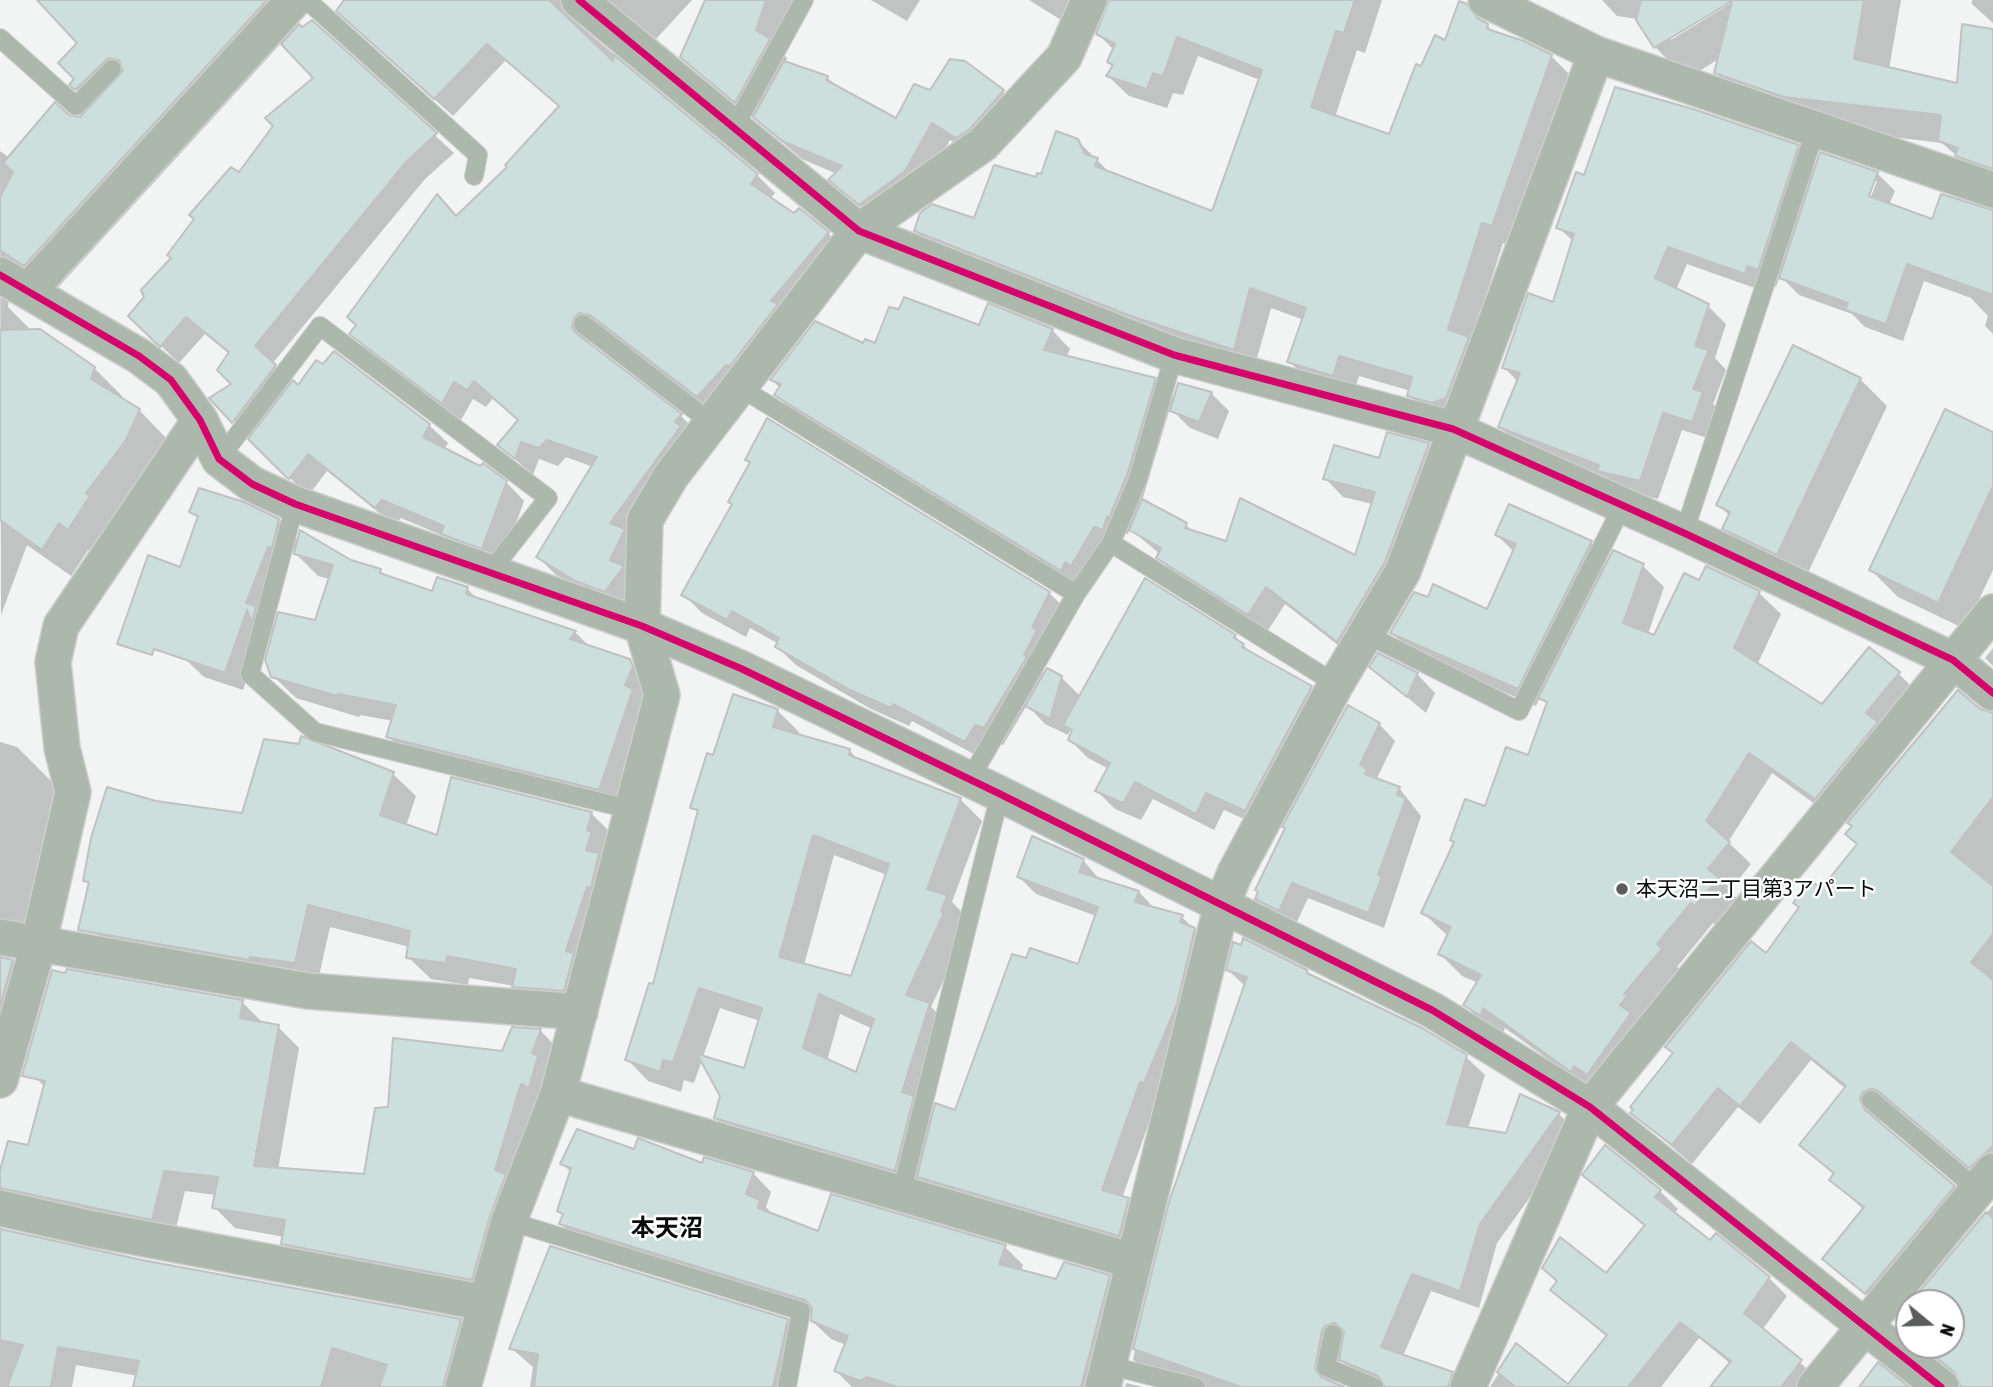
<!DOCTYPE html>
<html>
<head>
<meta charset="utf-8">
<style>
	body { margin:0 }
	#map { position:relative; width:1993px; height:1387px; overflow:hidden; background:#f1f4f3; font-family:"Asap Condensed",sans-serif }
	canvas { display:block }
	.north { position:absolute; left:1895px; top:1289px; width:70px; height:70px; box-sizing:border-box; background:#fff; border:2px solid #9d9e9d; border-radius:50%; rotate:109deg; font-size:19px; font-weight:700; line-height:28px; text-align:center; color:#0a0c0b }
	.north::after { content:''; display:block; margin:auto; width:24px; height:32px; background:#5b5d5c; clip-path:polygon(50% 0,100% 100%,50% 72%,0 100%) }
</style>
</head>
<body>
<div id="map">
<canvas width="1993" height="1387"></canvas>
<div class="north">N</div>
</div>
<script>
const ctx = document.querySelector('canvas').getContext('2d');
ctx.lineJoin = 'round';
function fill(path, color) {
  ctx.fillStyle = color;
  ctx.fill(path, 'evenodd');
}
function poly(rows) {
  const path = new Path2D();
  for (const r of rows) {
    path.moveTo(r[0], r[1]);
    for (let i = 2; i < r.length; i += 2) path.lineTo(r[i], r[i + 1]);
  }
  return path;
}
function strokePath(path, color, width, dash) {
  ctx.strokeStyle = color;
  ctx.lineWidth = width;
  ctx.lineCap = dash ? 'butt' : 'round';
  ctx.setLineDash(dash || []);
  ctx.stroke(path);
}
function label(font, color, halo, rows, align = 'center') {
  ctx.font = font + ' "Asap Condensed","Noto Sans JP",sans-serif';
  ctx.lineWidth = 5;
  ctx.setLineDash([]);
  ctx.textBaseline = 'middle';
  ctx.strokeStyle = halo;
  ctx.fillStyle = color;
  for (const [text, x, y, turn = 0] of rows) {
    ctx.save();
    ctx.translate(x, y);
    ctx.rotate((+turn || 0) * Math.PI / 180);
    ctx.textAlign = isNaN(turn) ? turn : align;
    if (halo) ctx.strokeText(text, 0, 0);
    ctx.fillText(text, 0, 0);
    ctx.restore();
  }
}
fill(poly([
	[40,0,298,0,283,14,296,27,53,293,10,294,8,307,32,331,94,368,122,396,121,400,139,410,167,439,97,557,88,550,71,576,27,545,1,615,0,151,11,159,72,119,85,116,94,107,72,85,84,71,79,43],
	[347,0,589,0,577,16,578,24,757,175,775,193,770,199,828,233,846,252,716,414,610,333,598,331,591,336,590,346,681,416,699,434,631,538,641,585,623,609,597,599,556,575,538,557,593,467,566,457,558,466,539,459,533,475,499,445,519,421,493,398,486,407,473,399,461,420,369,352,351,333,437,196,457,217,510,167,560,107,506,60,453,116,356,29],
	[606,0,692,0,656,39],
	[707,0,802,0,775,46,787,58,785,63,827,77,838,88,897,120,964,63,1003,92,1021,110,975,156,950,140,923,189,878,222,831,180,837,174,802,159,682,57],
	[871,0,920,0,907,21],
	[1029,0,1108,0,1097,5,1082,33],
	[1110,0,1382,0,1365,53,1357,50,1335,117,1390,135,1422,68,1446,42,1466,6,1496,34,1551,56,1572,77,1512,246,1503,243,1471,342,1466,418,1430,416,1409,396,1411,391,1359,376,1353,396,1310,382,1289,361,1304,320,1271,308,1254,369,937,251,916,231,975,221,1042,176,1077,140,1111,174,1213,213,1260,80,1198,56,1183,95,1173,93,1167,108,1129,96,1108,76,1114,67,1109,62,1114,50,1098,34],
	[1602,0,1729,0,1671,36,1671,40,1736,0,1901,0,1889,69,1959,85,1993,51,1993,188,1942,143,1817,128,1748,104,1716,73,1720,58,1687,79,1655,47,1638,19,1617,16],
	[1972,0,1993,0,1993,23,1972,4],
	[315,25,454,153,425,179,272,364,298,387,429,425,448,443,444,450,506,482,524,501,501,566,461,551,446,537,401,518,394,525,327,471,308,496,211,398,234,385,229,354,205,334,179,363,149,334,173,258,315,78],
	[1798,146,1817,166,1877,173,1895,191,1889,205,1933,221,1993,211,1993,334,1985,326,1988,316,1971,298,1924,281,1903,341,1865,327,1852,314,1799,295,1780,276,1776,287,1766,284,1763,291,1687,264,1676,290,1708,306,1726,324,1715,358,1726,370,1713,404,1720,411,1711,439,1682,430,1658,499,1618,489,1607,478,1518,445,1500,427,1518,382,1504,367,1554,304,1574,242,1558,227,1585,177],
	[1873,181,1877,181,1868,205,1865,204],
	[980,327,1052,330,1070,349,1066,358,1155,379,1175,399,1211,393,1229,411,1218,439,1190,428,1170,408,1142,501,1186,525,1194,533,1227,543,1356,557,1373,504,1343,497,1325,478,1428,445,1446,463,1356,659,1285,604,1267,632,1176,576,1158,557,1160,554,1130,529,1128,534,1125,533,1121,547,1079,588,795,413,776,395,780,388,772,380,864,346],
	[1860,379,1887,406,1804,581,1751,556,1724,528,1730,516,1718,505],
	[1993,434,1993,570,1965,629,1898,597,1871,570],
	[747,459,1049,593,1068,611,1050,645,1054,649,1041,673,1061,677,1081,697,1235,636,1254,656,1311,687,1329,705,1264,828,1224,810,1214,830,1153,799,1141,820,1115,809,1097,791,1109,769,1088,758,1070,740,1073,733,1070,730,1068,735,1045,724,1027,705,1003,745,993,742,983,759,912,721,909,726,869,708,796,665,777,647,779,644,750,628,746,637,702,613,684,595,734,505,751,463],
	[191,511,278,520,299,541,380,571,386,577,433,593,467,589,479,600,575,632,590,647,630,660,652,683,621,811,410,758,388,736,393,721,360,715,359,717,296,698,273,676,272,641,263,632,243,690,204,677,185,659,181,569,198,518],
	[293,551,318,576,330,579,316,622,276,628,265,618],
	[1497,535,1591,543,1609,561,1643,566,1664,587,1648,634,1655,637,1700,582,1759,593,1781,614,1757,665,1822,706,1899,674,1920,695,1837,820,1772,773,1728,842,1751,864,1729,891,1739,900,1718,926,1713,923,1677,967,1682,971,1592,1091,1505,1028,1502,1036,1487,1027,1465,1005,1478,983,1462,976,1440,954,1448,936,1423,913,1456,843,1529,757,1548,705,1540,697,1536,706,1410,651,1392,633,1488,611,1514,552],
	[1993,648,1993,666,1985,658],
	[1371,667,1417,674,1435,693,1426,713],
	[1958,693,1989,714,1993,714,1993,1184,1990,1186,1900,1111,1893,1108,1882,1112,1879,1119,1881,1126,1973,1206,1886,1312,1824,1259,1864,1210,1831,1180,1835,1176,1801,1145,1846,1089,1811,1060,1760,1124,1738,1107,1692,1164,1632,1113,1859,845],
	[778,711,799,732,798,736,849,750,859,761,960,799,982,821,952,902,968,918,965,936,931,1007,950,1026,924,1109,933,1118,956,1112,1027,961,1079,967,1096,916,1036,894,1019,877,1083,860,1100,880,1139,892,1156,910,1182,917,1212,947,1122,1198,1145,1217,1137,1252,936,1194,920,1178,916,1191,737,1139,716,1118,722,1095,702,1060,694,1083,684,1080,681,1092,648,1081,627,1059,654,986,699,813,692,807,714,757],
	[834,855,887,875,852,978,804,965],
	[720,1008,760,1021,745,1070,703,1057],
	[840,1014,873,1029,857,1074,827,1061],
	[1379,724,1395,741,1376,780,1399,788,1421,816,1384,928,1308,898,1295,926,1274,915,1257,899],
	[0,742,17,747,66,796,28,939,0,932],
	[393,774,416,796,406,826,438,837,591,813,614,836,586,1012,536,1008,514,986,469,978,468,985,431,979,408,957,410,947,330,927,317,985,105,941,83,919,90,886,85,880,156,802,244,815],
	[0,958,12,961,31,980,0,1061],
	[1228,970,1306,972,1466,1057,1485,1075,1468,1129,1507,1135,1521,1097,1559,1114,1577,1132,1497,1243,1479,1308,1431,1291,1403,1356,1445,1371,1461,1387,1380,1387,1359,1378,1339,1358,1333,1383,1342,1387,1189,1387,1151,1377,1133,1359,1171,1203,1246,987],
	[242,1002,263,1023,278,1027,299,1048,278,1170,365,1175,390,1108,504,1053,513,1029,541,1031,561,1052,492,1300,304,1264,283,1243,284,1237,235,1228,214,1207,216,1195,185,1191,173,1240,0,1191,0,1176,29,1147,45,1087,36,1078],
	[635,1151,753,1173,771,1192,766,1207,774,1216,819,1233,1005,1247,1023,1265,1021,1272,1057,1281,1109,1277,1127,1295,1105,1387,852,1387,836,1371,846,1345,831,1339,812,1321,813,1314,579,1242,561,1224,564,1216,559,1211,572,1173,562,1164],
	[1585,1175,1660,1191,1678,1209,1674,1214,1711,1242,1769,1278,1787,1296,1762,1330,1819,1379,1813,1387,1713,1387,1731,1364,1699,1338,1661,1387,1490,1387,1517,1345,1568,1386,1607,1337,1552,1290,1606,1276,1645,1227],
	[1993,1205,1993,1387,1962,1387,1958,1377,1919,1345,1951,1345,1951,1303,1913,1303],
	[0,1235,460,1320,479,1339,466,1387,135,1387,138,1376,76,1365,72,1387,0,1387],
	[1909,1307,1909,1335,1899,1319],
	[787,1320,805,1339,793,1387,530,1387,533,1367,511,1348],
	[1126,1383,1143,1387,1125,1387]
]), '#0003');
const building = poly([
	[37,0,267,0,24,266,0,250,0,197,13,172,3,163,55,102,69,115,80,117,123,71,119,60,108,58,75,90,69,85,74,79,58,63,77,43,37,0],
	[344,0,549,0,613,61,614,55,758,174,751,184,794,213,799,208,829,232,771,301,778,304,730,366,726,365,697,397,590,315,579,313,574,318,572,328,576,333,682,414,675,422,681,426,610,523,625,529,610,560,624,566,605,592,577,582,536,557,597,457,547,440,539,448,521,442,515,459,497,445,518,420,474,381,467,390,454,382,442,404,349,334,356,325,347,317,437,194,456,216,507,167,505,165,559,106,487,44,434,99,336,11,344,0],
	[705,0,766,0,756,30,770,39,735,103,680,57,705,0],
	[1109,0,1355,0,1344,33,1336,31,1311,107,1389,134,1416,64,1421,66,1435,35,1445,40,1459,1,1467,4,1477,18,1488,24,1487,29,1524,41,1552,55,1492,226,1482,223,1448,329,1469,337,1446,398,1432,403,1407,396,1412,377,1339,356,1333,376,1287,362,1306,308,1250,288,1234,350,1128,315,914,231,920,213,932,204,974,218,994,165,1036,177,1037,173,1041,174,1056,131,1078,139,1085,154,1098,158,1095,166,1212,211,1262,70,1177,37,1163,76,1153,73,1147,89,1106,76,1113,65,1107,62,1115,44,1096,34,1109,0],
	[1641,0,1864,0,1854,59,1957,83,1962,24,1993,29,1993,169,1955,156,1958,148,1938,141,1941,115,1784,97,1714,73,1732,1,1654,48,1636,20,1641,0],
	[312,20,437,133,407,161,255,346,276,365,232,423,209,398,231,384,217,370,229,352,186,317,160,347,128,316,144,297,141,290,171,258,167,255,194,219,189,215,231,167,239,172,273,126,265,118,313,78,281,44,299,24,302,27,312,20],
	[950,59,965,61,1004,90,970,129,956,138,932,123,905,171,859,205,828,180,842,166,782,141,753,117,784,61,828,76,826,80,896,118,914,84,930,90,950,59],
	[1615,87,1693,109,1799,145,1758,270,1747,266,1745,274,1668,247,1655,278,1709,304,1695,346,1709,350,1693,389,1703,392,1692,422,1663,413,1640,481,1597,471,1599,465,1498,427,1520,373,1502,368,1528,293,1553,302,1574,234,1556,228,1576,172,1584,175,1615,87],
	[1820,152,1878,172,1869,196,1932,219,1941,194,1993,210,1993,295,1907,264,1886,324,1845,310,1848,303,1779,278,1820,152],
	[904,297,979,325,988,303,1053,329,1044,350,1156,378,1127,475,1109,518,1107,516,1103,530,1094,527,1071,566,1065,562,1061,571,774,395,781,384,770,380,815,321,863,343,865,339,875,343,889,307,899,309,904,297],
	[40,329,95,367,91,379,140,409,126,440,86,493,90,496,68,530,59,523,42,550,0,520,0,330,40,329],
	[1793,345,1861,378,1777,555,1722,529,1730,512,1716,505,1793,345],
	[334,351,430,424,423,437,480,466,483,463,507,481,482,549,441,534,444,526,382,500,375,508,308,454,289,479,286,477,248,439,293,380,298,385,316,360,323,364,334,351],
	[1178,383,1212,392,1199,422,1170,411,1178,383],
	[1945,409,1993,432,1993,486,1938,603,1869,570,1945,409],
	[767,418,1050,592,1032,627,1037,630,1024,655,1027,657,984,728,975,725,965,742,893,704,891,708,850,690,775,647,779,638,732,611,727,620,681,595,732,504,728,502,750,462,745,460,767,418],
	[1387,432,1429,443,1385,562,1337,642,1266,587,1248,615,1156,558,1161,548,1129,530,1142,499,1187,523,1185,528,1226,541,1240,498,1355,555,1375,492,1323,479,1334,445,1379,458,1387,432],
	[199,488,244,502,279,519,272,548,268,547,246,603,256,606,252,623,247,610,225,673,154,649,152,655,117,644,148,555,180,567,198,516,189,512,199,488],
	[1509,504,1592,541,1518,689,1390,633,1414,592,1428,597,1433,584,1487,609,1516,544,1495,535,1509,504],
	[300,530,351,560,381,569,380,573,432,591,437,577,468,587,466,594,576,631,570,639,630,659,633,667,625,685,633,689,599,790,386,737,396,705,338,694,337,696,271,677,265,660,278,612,315,620,333,565,294,554,300,530],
	[1613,550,1644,564,1623,623,1654,635,1684,573,1699,580,1706,566,1760,591,1734,648,1822,704,1869,647,1900,672,1866,713,1878,722,1815,799,1749,753,1706,821,1730,842,1708,869,1719,878,1695,906,1691,903,1657,944,1662,949,1624,994,1627,996,1620,1005,1631,1013,1587,1075,1574,1066,1571,1072,1568,1070,1483,1008,1481,1016,1463,1005,1481,975,1438,954,1451,927,1421,913,1454,842,1450,840,1465,799,1485,806,1506,747,1528,755,1547,702,1538,698,1613,550],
	[1145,578,1236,635,1234,638,1244,644,1242,647,1312,686,1245,811,1206,793,1196,814,1135,782,1123,803,1095,791,1110,763,1068,740,1072,730,1063,725,1145,578],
	[1378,653,1418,673,1407,697,1369,667,1378,653],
	[1047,668,1062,676,1050,719,1025,706,1047,668],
	[1958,690,1980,709,1993,713,1993,797,1951,852,1993,886,1993,934,1971,962,1993,980,1993,1146,1969,1168,1878,1091,1872,1089,1863,1092,1860,1099,1864,1109,1955,1186,1865,1294,1822,1259,1864,1207,1829,1180,1834,1173,1799,1145,1846,1086,1791,1042,1740,1106,1718,1088,1672,1145,1630,1113,1633,1110,1630,1107,1673,1053,1665,1047,1751,941,1766,953,1799,907,1793,903,1810,880,1821,889,1857,844,1845,834,1852,826,1847,823,1958,690],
	[733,694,778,709,773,727,850,749,849,755,961,798,927,889,947,895,941,912,944,913,906,995,930,1003,902,1092,914,1096,895,1171,714,1118,720,1096,697,1054,744,1068,762,1008,699,988,673,1062,663,1060,660,1072,625,1060,649,983,653,984,698,810,690,808,707,753,713,755,733,694],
	[813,835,889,864,851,976,779,957,813,835],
	[819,994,874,1019,856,1072,803,1048,819,994],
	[1348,705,1380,723,1360,765,1367,769,1365,774,1400,787,1397,795,1406,798,1378,875,1382,876,1368,913,1292,883,1279,911,1255,899,1258,892,1255,890,1285,828,1282,827,1348,705],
	[301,736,394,772,380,815,437,835,451,777,592,812,587,830,592,832,586,850,599,853,591,888,587,887,566,951,574,953,564,991,512,987,516,969,447,956,446,963,406,958,410,931,308,905,295,963,250,957,250,960,78,930,89,882,83,881,91,838,107,787,156,801,242,813,264,739,299,744,301,736],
	[1032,836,1084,859,1079,872,1139,891,1135,902,1183,915,1180,922,1195,928,1177,1004,1144,1083,1140,1082,1102,1190,1129,1198,1119,1236,917,1177,935,1103,955,1110,1012,954,1026,958,1030,948,1078,964,1098,907,1017,877,1032,836],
	[1243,938,1307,970,1307,973,1422,1028,1467,1055,1447,1124,1506,1133,1520,1094,1560,1112,1480,1224,1460,1291,1412,1274,1381,1347,1453,1372,1448,1387,1385,1387,1378,1376,1339,1360,1344,1331,1335,1323,1325,1326,1322,1331,1315,1369,1321,1377,1344,1387,1241,1387,1133,1349,1169,1202,1247,977,1226,970,1233,942,1241,945,1243,938],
	[0,957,13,960,0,1006,0,957],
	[67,969,243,1000,240,1018,279,1025,254,1166,364,1174,375,1108,388,1107,393,1038,502,1051,512,1027,541,1029,532,1053,538,1056,529,1088,521,1084,495,1170,506,1174,490,1216,472,1280,281,1244,285,1220,212,1208,218,1177,164,1171,152,1220,0,1188,0,1170,8,1141,28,1145,45,1081,22,1076,52,970,65,973,67,969],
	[577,1129,634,1149,638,1138,702,1163,704,1157,754,1172,746,1194,760,1200,758,1208,818,1231,831,1194,1006,1245,999,1264,1056,1279,1064,1262,1110,1275,1081,1387,897,1387,867,1377,860,1381,834,1371,848,1336,811,1321,812,1308,805,1300,559,1224,563,1214,557,1211,571,1168,560,1164,577,1129],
	[1605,1145,1661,1190,1655,1197,1710,1240,1716,1233,1770,1277,1744,1313,1802,1360,1781,1387,1710,1387,1731,1361,1680,1322,1628,1387,1516,1387,1497,1372,1516,1343,1568,1384,1607,1335,1550,1290,1557,1281,1542,1268,1560,1237,1606,1273,1645,1225,1582,1175,1605,1145],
	[1986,1212,1993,1218,1993,1387,1961,1387,1954,1372,1921,1345,1951,1345,1951,1303,1910,1303,1986,1212],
	[0,1229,142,1260,461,1319,443,1387,379,1387,387,1365,332,1348,321,1387,133,1387,139,1361,58,1347,51,1387,7,1387,23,1345,0,1340,0,1229],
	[550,1246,788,1319,773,1387,534,1387,538,1354,509,1349,550,1246],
	[1878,1362,1909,1387,1859,1387,1878,1362]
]);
fill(building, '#ccdfdc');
strokePath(building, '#c0c1c1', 2);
const lane = poly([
	[307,0,478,155,474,176],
	[0,38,76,106,112,69],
	[734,128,804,0],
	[583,324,713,424],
	[741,388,1076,594],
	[219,459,320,326,548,498,490,572],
	[295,504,250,674,315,732,633,810],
	[1684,533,1816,128],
	[1111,543,1336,684],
	[1366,634,1519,711,1622,507],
	[970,779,1076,594,1111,543,1138,479,1174,355],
	[1871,1100,1978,1190],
	[901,1194,1000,794],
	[509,1221,801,1311,787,1387],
	[1333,1334,1326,1367,1374,1387],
	[1107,1365,1196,1387]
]);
const street = poly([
	[579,0,859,231,1174,355,1453,429,1684,533,1953,660,1993,693],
	[1486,0,1596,54,1993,190],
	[0,275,139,356,171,380,200,420,219,459,252,484,295,504,642,626,742,669,1000,794,1432,1010,1590,1107,1941,1387],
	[28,291,294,0],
	[0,937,308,991,580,1012],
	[0,1080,38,946,73,792,62,748,53,662,61,626,200,420],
	[558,1094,1133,1261],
	[0,1208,93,1229,486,1303],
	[463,1387,509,1221,558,1094,662,695,642,626,645,520,671,476,859,231,983,144,1064,57,1089,0],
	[1103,1387,1222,904,1235,873,1336,684,1403,571,1596,54],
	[1468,1387,1590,1107,1993,612],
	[1815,1387,1993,1171]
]);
strokePath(lane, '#cdcece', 20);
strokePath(street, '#cdcece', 38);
strokePath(lane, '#adb8ac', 18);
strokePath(street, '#adb8ac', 35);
strokePath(poly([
	[579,0,859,231,1174,355,1453,429,1684,533,1953,660,1993,693],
	[0,275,139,356,171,380,200,420,219,459,252,484,295,504,642,626,742,669,1000,794,1432,1010,1590,1107,1941,1387]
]), '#d6006c', 7);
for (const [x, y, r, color] of [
	[1622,889,7,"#5b5d5c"]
]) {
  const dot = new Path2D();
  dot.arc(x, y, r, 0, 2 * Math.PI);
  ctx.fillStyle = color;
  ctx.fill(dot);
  strokePath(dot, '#fff', 2.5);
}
label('21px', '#0a0c0b', '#fff', [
	["本天沼二丁目第3アパート",1636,889]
], 'left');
label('bold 24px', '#0a0c0b', '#fff', [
	["本天沼",667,1228]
]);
</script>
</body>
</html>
